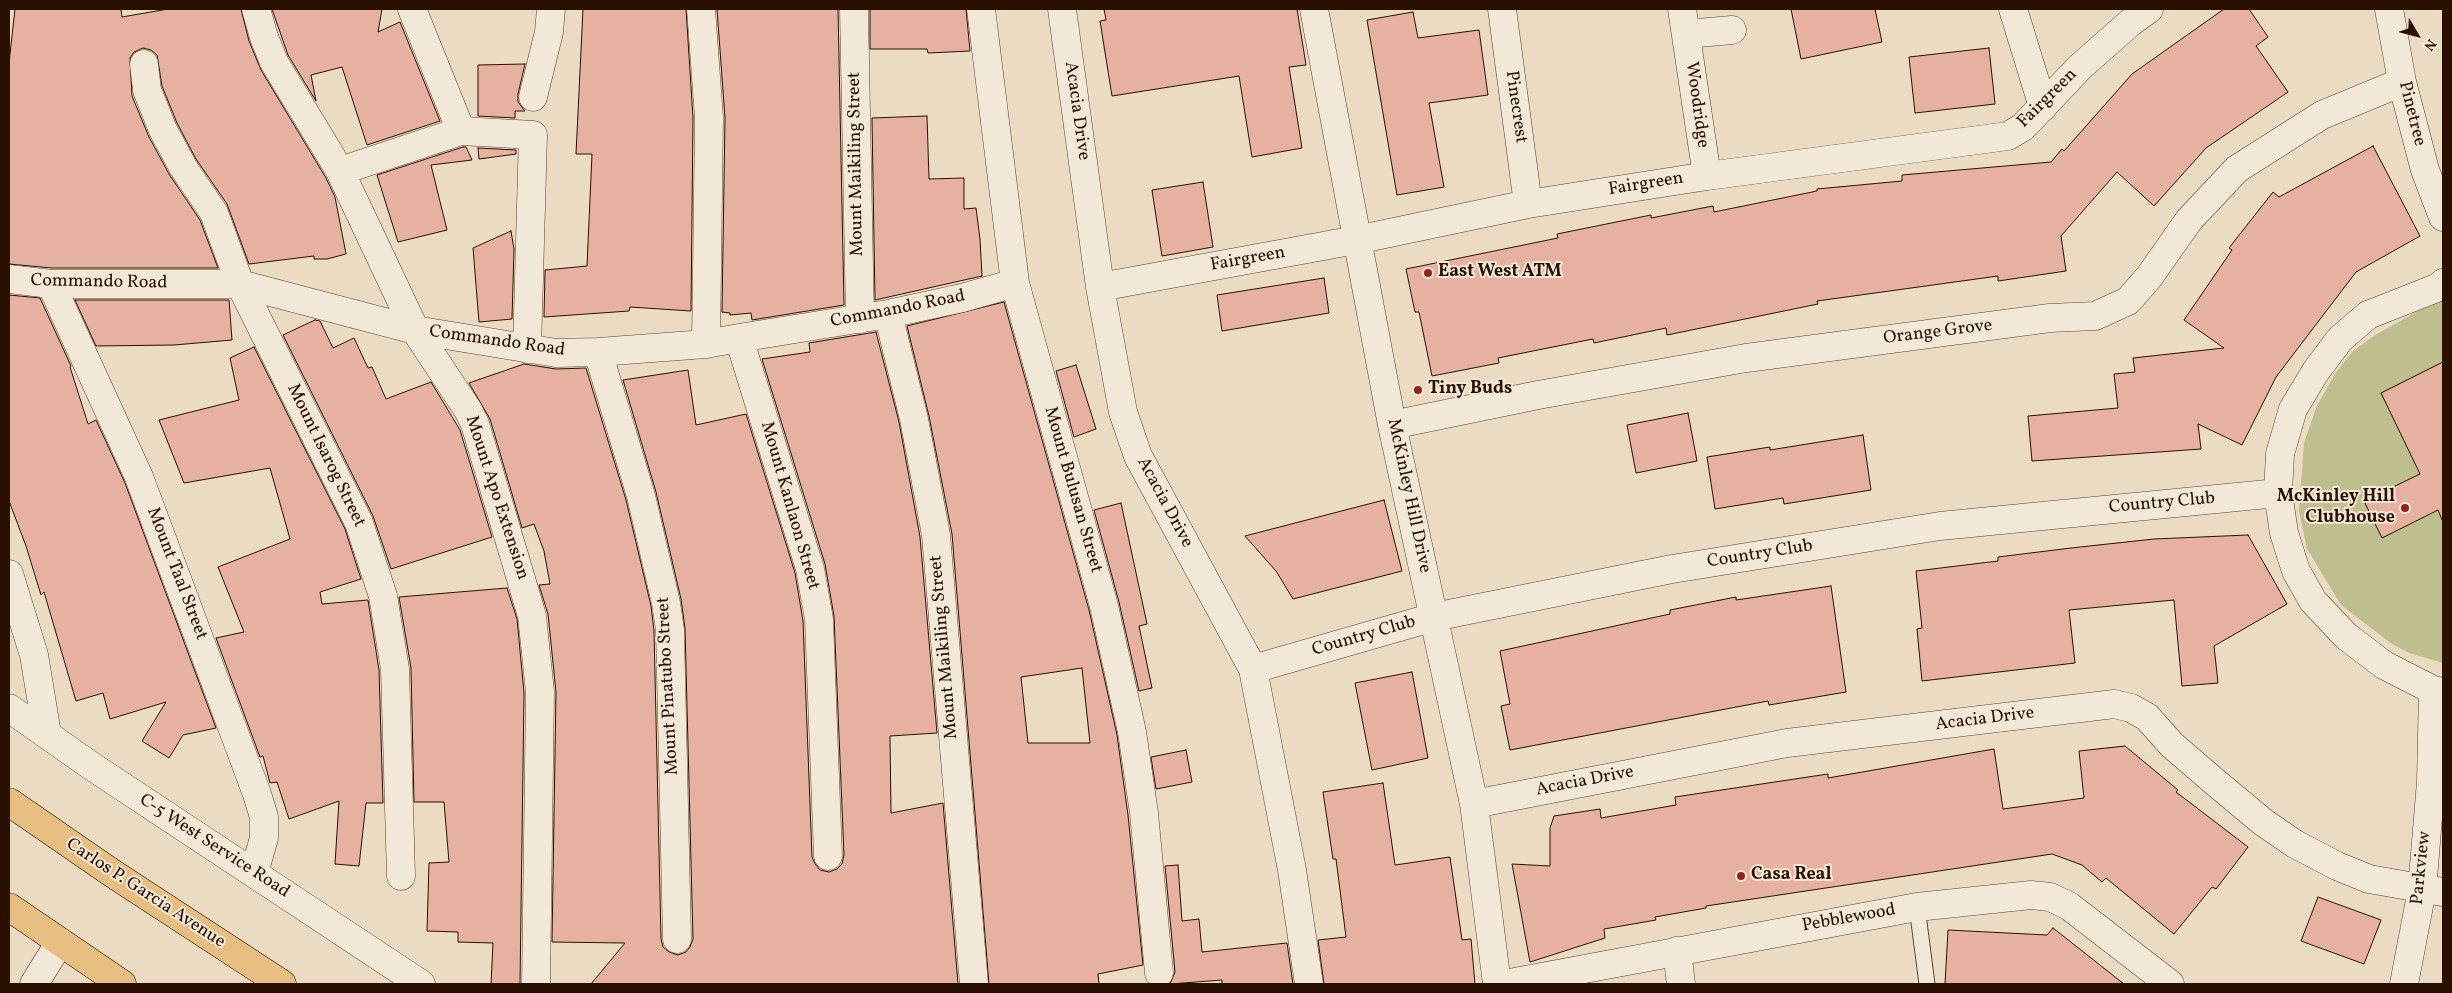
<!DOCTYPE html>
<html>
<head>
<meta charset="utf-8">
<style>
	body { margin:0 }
	#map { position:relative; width:2452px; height:993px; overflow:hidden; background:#ebdbc2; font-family:Vollkorn,serif }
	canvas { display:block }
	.frame { position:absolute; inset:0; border:10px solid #2a1001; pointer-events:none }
	.north { position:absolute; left:2392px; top:10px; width:50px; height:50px; -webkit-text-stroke:4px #f2e8d7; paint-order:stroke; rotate:127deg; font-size:14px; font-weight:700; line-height:20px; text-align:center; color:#2a1001 }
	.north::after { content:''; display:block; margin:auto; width:18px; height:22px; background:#2a1001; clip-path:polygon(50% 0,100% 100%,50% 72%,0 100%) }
</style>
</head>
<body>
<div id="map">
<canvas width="2452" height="993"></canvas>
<div class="frame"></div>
<div class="north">N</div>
</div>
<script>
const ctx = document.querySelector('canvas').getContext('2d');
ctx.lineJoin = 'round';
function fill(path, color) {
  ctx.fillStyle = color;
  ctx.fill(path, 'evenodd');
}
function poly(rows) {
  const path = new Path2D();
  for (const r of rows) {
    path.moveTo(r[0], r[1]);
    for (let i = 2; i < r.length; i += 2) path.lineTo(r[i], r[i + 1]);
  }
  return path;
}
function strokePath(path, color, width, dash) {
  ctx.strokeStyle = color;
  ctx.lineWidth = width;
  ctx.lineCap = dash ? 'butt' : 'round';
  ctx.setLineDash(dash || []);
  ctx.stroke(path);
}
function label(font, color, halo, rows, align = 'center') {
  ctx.font = font + ' Vollkorn,serif';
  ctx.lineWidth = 4;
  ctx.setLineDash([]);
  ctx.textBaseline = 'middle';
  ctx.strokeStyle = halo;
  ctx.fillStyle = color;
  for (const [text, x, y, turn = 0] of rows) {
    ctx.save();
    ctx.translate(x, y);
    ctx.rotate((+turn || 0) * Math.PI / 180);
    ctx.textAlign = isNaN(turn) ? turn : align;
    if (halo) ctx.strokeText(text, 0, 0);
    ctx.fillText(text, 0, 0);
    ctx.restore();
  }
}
fill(poly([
	[2443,297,2443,663,2409,653,2392,644,2341,605,2307,549,2299,511,2304,443,2316,408,2334,375,2352,352,2375,335]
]), '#bfbe8e');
const building = poly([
	[15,9,121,9,122,17,168,9,241,9,249,41,261,70,326,178,335,197,346,254,327,259,314,259,314,256,249,264,227,204,196,159,177,123,162,86,157,55,151,50,143,48,134,52,130,58,132,96,149,137,169,174,200,220,218,268,52,268,9,264,9,63,15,9],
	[272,9,382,9,378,32,400,22,440,121,367,145,342,67,311,75,316,101,288,55,272,9],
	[583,9,686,9,693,118,691,311,630,307,629,311,544,317,545,270,587,266,592,154,576,154,583,9],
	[717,9,838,9,844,305,752,320,751,313,730,315,730,313,722,312,725,118,717,9],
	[870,9,966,9,970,51,928,53,927,49,870,49,870,9],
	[1104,9,1297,9,1306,65,1289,67,1302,148,1252,157,1239,76,1112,96,1100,21,1106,20,1104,9],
	[1791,9,1875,9,1882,42,1801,59,1791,9],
	[2224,9,2249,9,2268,37,2256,46,2288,92,2206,148,2154,206,2117,172,2061,236,2066,271,1998,281,1998,276,1817,301,1818,304,1667,335,1666,328,1594,343,1593,339,1498,358,1499,363,1432,376,1419,312,1415,312,1406,269,1558,238,1557,234,1651,215,1651,218,1713,206,1714,212,1817,191,1817,189,1902,181,1902,175,2051,162,2062,149,2064,151,2132,74,2224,9],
	[1413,12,1418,38,1479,30,1488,95,1429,103,1444,187,1397,195,1367,20,1413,12],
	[1989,48,1995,104,1915,113,1909,57,1989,48],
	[525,64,518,94,518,102,525,111,515,111,515,118,478,116,478,65,525,64],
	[927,116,929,179,964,178,964,209,976,208,980,239,982,276,875,300,872,118,927,116],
	[2373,146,2420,236,2356,272,2276,377,2242,445,2198,424,2201,449,2032,461,2028,416,2118,408,2114,374,2135,372,2133,358,2224,348,2184,320,2232,250,2229,248,2273,192,2279,197,2373,146],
	[463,147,466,147,472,160,431,165,447,230,398,242,377,175,463,147],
	[478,148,516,150,516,154,479,159,478,148],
	[1203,182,1213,247,1162,256,1152,190,1203,182],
	[511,231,514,249,512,319,479,322,473,248,511,231],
	[1324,278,1329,313,1222,331,1217,295,1324,278],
	[9,295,40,298,71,366,70,367,88,424,96,420,125,483,216,728,183,735,169,758,142,741,166,702,110,719,103,693,76,701,44,592,41,595,26,546,9,501,9,295],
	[75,300,229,300,232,340,174,345,96,346,75,300],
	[1004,302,1089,610,1117,735,1128,815,1143,965,1098,974,1099,984,989,984,952,534,929,416,907,326,1004,302],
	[1082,668,1090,743,1028,743,1021,677,1082,668],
	[315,320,320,321,333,348,354,338,368,368,372,367,386,399,431,382,460,430,492,537,391,569,373,516,283,335,315,320],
	[876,332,899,422,920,537,937,733,890,736,891,813,943,803,958,984,591,984,625,943,552,942,556,692,548,614,539,585,550,584,544,551,534,524,522,528,490,419,469,383,524,364,556,369,586,368,626,500,651,606,654,631,661,939,663,947,669,952,678,955,686,952,690,947,693,939,685,628,681,599,656,492,623,380,688,370,696,425,746,414,795,573,803,621,812,857,815,864,820,870,829,872,837,869,842,864,844,855,834,616,825,564,762,359,810,352,809,343,876,332],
	[254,347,345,529,361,579,320,592,322,604,368,600,379,670,383,803,366,803,359,866,335,864,339,801,289,819,277,782,270,783,263,756,260,757,216,638,244,632,218,567,290,539,270,468,184,483,159,420,239,400,230,358,254,347],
	[2443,362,2443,522,2438,510,2382,538,2364,501,2420,474,2381,393,2443,362],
	[1076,365,1096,429,1074,437,1056,371,1076,365],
	[1688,413,1697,461,1636,473,1627,425,1688,413],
	[1863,435,1871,490,1784,504,1783,498,1715,509,1707,457,1770,447,1770,450,1863,435],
	[1384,500,1402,571,1293,599,1276,571,1245,536,1384,500],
	[1121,503,1147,624,1139,626,1152,688,1139,691,1119,602,1094,510,1121,503],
	[2248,535,2287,604,2214,646,2218,683,2182,686,2174,600,2069,610,2075,663,1922,681,1917,629,1922,628,1916,571,1998,561,1998,557,2071,548,2154,539,2248,535],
	[1831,586,1846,692,1769,705,1768,701,1510,750,1501,706,1510,704,1500,651,1670,614,1670,610,1736,597,1736,600,1831,586],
	[507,588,517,619,524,693,520,984,491,984,493,943,458,942,458,932,427,931,429,863,449,862,444,802,414,802,411,668,399,597,507,588],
	[1412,672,1428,758,1372,770,1355,683,1412,672],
	[2125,746,2178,790,2176,792,2248,847,2216,889,2212,887,2174,934,2106,878,2102,882,2082,865,2052,854,1706,906,1706,908,1655,917,1656,920,1604,929,1605,938,1530,962,1512,864,1550,866,1550,828,1554,816,1600,809,1601,818,1676,805,1675,797,1828,774,1828,778,1994,749,2003,809,2084,798,2079,751,2125,746],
	[1186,750,1192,782,1156,789,1151,757,1186,750],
	[1383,783,1395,865,1450,857,1462,940,1471,939,1475,984,1324,984,1318,940,1346,937,1336,859,1333,859,1323,792,1383,783],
	[1178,865,1182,921,1199,919,1202,952,1287,943,1293,984,1222,984,1222,980,1170,984,1175,972,1165,866,1178,865],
	[2318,897,2381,920,2364,964,2301,941,2318,897],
	[2053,928,2124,984,1945,984,1948,930,2047,935,2053,928]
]);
fill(building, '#e7b1a2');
strokePath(building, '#2a1001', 1);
const service = poly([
	[1917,907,1927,984]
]);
const minor = poly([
	[256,9,264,37,274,62,340,171],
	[412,9,461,131,533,135,527,349],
	[701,9,709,118,706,344],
	[854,9,860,319],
	[981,9,1015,283,1104,606,1132,732,1144,813,1159,973],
	[1062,9,1100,287,1123,412,1138,456,1253,669,1292,870,1309,984],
	[1314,9,1392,425,1474,804,1497,984],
	[1502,9,1528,204],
	[1682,9,1707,176],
	[2013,9,2043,107],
	[2389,9,2402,82,2425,170,2443,217],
	[1686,34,1732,30],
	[144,64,147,90,163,130,183,167,214,213,240,284,359,523,383,596,395,669,401,876],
	[533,97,549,32,551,9],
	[461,131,340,171,415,330,468,410,475,424,532,616,540,692,536,984],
	[9,279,51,284,240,284,415,330,556,353,598,352,706,344,739,338,888,314,962,298,1015,283],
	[2443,283,2439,287,2368,315,2340,339,2316,371,2293,409,2280,454,2278,493,2284,533,2296,571,2313,601,2346,636,2384,665,2433,690,2443,692],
	[51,284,139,477,257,794,264,817,264,838,254,873],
	[1100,287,1356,240,1528,204,1707,176,2008,136,2023,127,2080,67,2131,22,2149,9],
	[888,314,914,419,936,535,974,984],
	[739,338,810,569,819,619,828,856],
	[598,352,641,496,666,603,670,630,677,939],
	[1392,425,1538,395,1746,358,2050,318,2095,316,2128,301,2149,277,2189,220,2237,169,2322,115,2402,82],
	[9,574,34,655,47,734],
	[1253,669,1434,617,1672,569,1940,526,2278,493],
	[9,708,90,765,421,984],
	[1474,804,1787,743,2114,704,2131,708,2147,717,2172,745,2215,782,2263,822,2295,844,2337,866,2369,879,2443,892],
	[1677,951,1681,984],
	[34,984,60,942],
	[1504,984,1917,907,2031,895,2050,897,2069,906,2170,984],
	[2404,984,2422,890,2431,782,2433,690]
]);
const primary = poly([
	[9,802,112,873,282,984],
	[9,907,122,984]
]);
strokePath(service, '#5a4331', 17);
strokePath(minor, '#5a4331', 29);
strokePath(primary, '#2a1001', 29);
strokePath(service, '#f2e8d7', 15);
strokePath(minor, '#f2e8d7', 28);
strokePath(primary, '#e6be81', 28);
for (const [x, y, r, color] of [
	[1428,273,5,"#8f2418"],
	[1418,390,5,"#8f2418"],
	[2405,508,5,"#8f2418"],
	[1741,876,5,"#8f2418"]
]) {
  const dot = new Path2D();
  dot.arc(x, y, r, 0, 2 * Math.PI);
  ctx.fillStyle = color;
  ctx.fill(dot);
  strokePath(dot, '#f2e8d7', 2);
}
label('18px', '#2a1001', '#f2e8d7', [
	["Fairgreen",2048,99,-45],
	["Woodridge",1696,105,82],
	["Pinecrest",1515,107,82],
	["Acacia Drive",1076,111,82],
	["Pinetree",2411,114,76],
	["Mount Maikiling Street",857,164,-91],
	["Fairgreen",1646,185,-9],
	["Fairgreen",1248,260,-10],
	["Commando Road",99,283,1],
	["Commando Road",898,310,-11],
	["Orange Grove",1938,333,-7],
	["Commando Road",497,342,8],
	["Mount Isarog Street",325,456,64],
	["Mount Bulusan Street",1072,490,74],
	["McKinley Hill Drive",1408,496,78],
	["Mount Apo Extension",496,498,72],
	["Acacia Drive",1164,503,62],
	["Country Club",2162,504,-5],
	["Mount Kanlaon Street",789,506,74],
	["Country Club",1760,555,-9],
	["Mount Taal Street",176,574,69],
	["Country Club",1364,637,-16],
	["Mount Maikiling Street",945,647,-95],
	["Mount Pinatubo Street",669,686,-93],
	["Acacia Drive",1985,720,-7],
	["Acacia Drive",1585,782,-11],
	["C-5 West Service Road",214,847,33],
	["Parkview",2422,868,-84],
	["Carlos P. Garcia Avenue",145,894,33],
	["Pebblewood",1849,919,-10]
]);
label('bold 18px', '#2a1001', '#f2e8d7', [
	["East West ATM",1438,273],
	["Tiny Buds",1428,390],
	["McKinley Hill",2395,498,"right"],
	["Clubhouse",2395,519,"right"],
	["Casa Real",1751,876]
], 'left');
</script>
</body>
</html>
